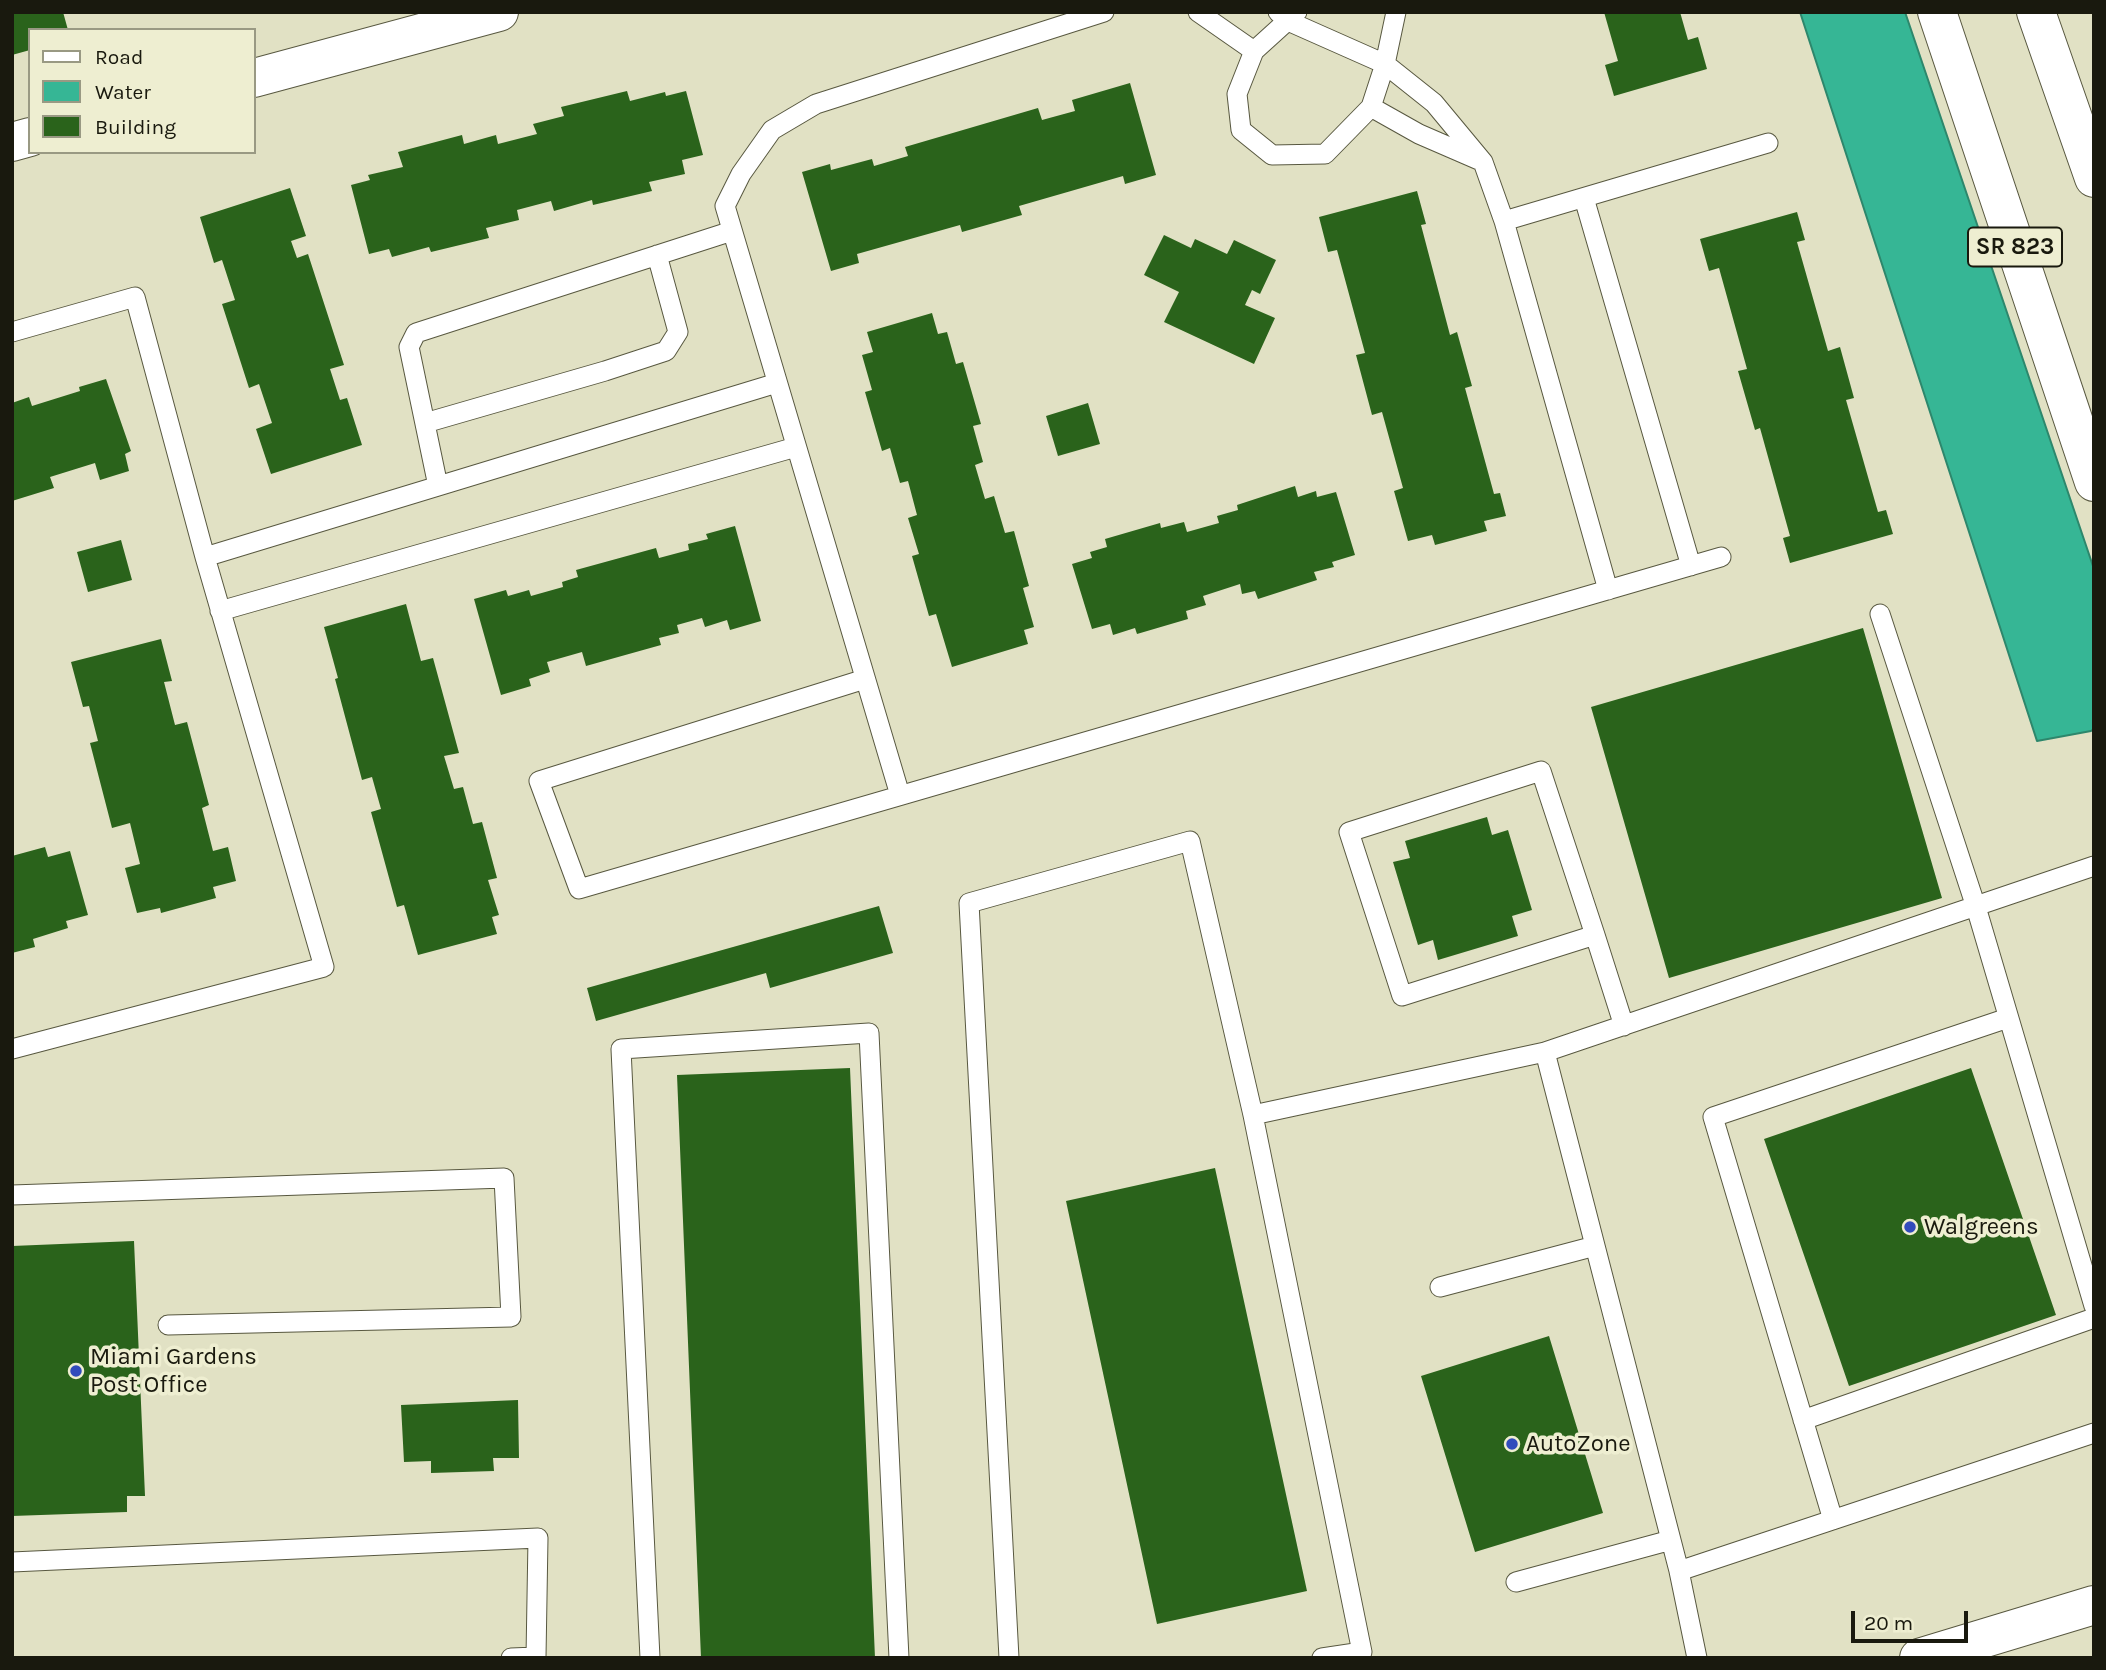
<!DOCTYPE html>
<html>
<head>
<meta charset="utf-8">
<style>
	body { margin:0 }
	#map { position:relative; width:2106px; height:1670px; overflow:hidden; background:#e1e1c4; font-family:Karla,sans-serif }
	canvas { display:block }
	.frame { position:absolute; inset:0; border:14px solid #19190e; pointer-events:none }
	.legend { position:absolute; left:28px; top:28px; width:228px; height:126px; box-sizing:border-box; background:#eeeed1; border:2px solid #999983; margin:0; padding:9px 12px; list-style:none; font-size:21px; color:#19190e }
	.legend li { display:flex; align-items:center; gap:14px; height:35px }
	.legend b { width:35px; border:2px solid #999983 }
	.scale { position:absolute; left:1851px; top:1611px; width:117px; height:32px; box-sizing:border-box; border:4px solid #19190e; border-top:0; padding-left:9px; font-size:21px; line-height:24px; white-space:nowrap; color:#19190e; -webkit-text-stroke:5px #eeeed1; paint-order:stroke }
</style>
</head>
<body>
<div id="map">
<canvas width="2106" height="1670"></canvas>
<div class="frame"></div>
<ul class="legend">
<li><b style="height:9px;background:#fff"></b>Road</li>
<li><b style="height:19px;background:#36b695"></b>Water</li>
<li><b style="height:19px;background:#2a631b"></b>Building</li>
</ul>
<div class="scale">20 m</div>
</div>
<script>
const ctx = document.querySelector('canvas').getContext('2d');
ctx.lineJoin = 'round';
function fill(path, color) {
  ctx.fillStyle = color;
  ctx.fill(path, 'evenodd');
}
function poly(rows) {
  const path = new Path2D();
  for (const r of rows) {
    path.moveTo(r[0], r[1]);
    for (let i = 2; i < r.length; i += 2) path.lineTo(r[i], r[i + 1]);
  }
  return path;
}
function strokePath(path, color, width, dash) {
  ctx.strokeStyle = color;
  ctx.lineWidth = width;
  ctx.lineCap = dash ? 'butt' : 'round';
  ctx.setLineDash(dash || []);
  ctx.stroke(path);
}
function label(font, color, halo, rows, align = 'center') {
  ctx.font = font + ' Karla,sans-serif';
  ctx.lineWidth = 7;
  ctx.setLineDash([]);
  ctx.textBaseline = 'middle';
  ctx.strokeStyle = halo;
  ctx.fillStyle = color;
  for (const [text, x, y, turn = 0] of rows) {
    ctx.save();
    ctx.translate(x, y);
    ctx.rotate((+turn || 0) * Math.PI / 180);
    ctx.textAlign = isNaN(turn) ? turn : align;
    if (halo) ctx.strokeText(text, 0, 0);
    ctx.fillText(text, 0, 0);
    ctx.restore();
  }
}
const water = poly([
	[1800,12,1905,12,2094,569,2094,729,2091,731,2037,741,1800,12]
]);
fill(water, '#36b695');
strokePath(water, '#2d876c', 2);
fill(poly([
	[12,12,63,12,68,30,30,30,30,50,12,55],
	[1604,12,1680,12,1688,40,1698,37,1707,69,1614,96,1605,65,1618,61],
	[1130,83,1156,175,1125,184,1123,176,1019,206,1022,215,962,232,960,225,857,254,859,263,831,271,802,172,830,164,831,170,872,159,874,166,908,156,905,147,1038,108,1042,120,1075,111,1072,100],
	[627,91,630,101,665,92,666,96,686,91,703,155,682,160,685,174,649,182,652,191,593,205,592,200,554,211,551,201,517,210,519,220,486,228,489,238,431,252,429,247,392,257,389,249,369,254,351,185,370,180,368,175,403,167,398,152,462,135,464,144,496,135,498,144,537,134,533,124,564,116,561,107],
	[290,188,306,236,291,241,297,258,308,254,344,365,330,369,340,400,347,398,362,445,271,474,256,429,272,423,259,384,249,388,222,304,235,300,222,260,214,263,200,217],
	[1417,191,1426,224,1421,225,1450,335,1457,332,1472,386,1465,388,1494,494,1500,493,1506,516,1484,521,1487,531,1435,545,1432,535,1408,541,1394,491,1403,488,1382,412,1372,415,1356,355,1365,353,1337,250,1328,252,1319,217],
	[1797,212,1805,240,1797,242,1828,351,1840,347,1854,398,1846,400,1878,512,1886,510,1893,534,1790,563,1783,538,1790,536,1760,428,1755,430,1738,371,1747,369,1719,268,1709,271,1700,239],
	[1164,235,1191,248,1195,239,1227,254,1234,240,1276,260,1260,294,1252,290,1245,305,1275,318,1254,364,1164,322,1179,292,1144,275],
	[932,313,938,334,947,332,956,364,963,362,981,424,973,426,983,462,975,465,985,499,994,496,1005,533,1014,531,1029,586,1023,588,1034,627,1024,630,1028,644,952,667,936,614,929,616,912,556,919,554,908,518,917,515,908,481,900,483,890,448,882,451,865,392,872,390,862,355,873,352,867,332],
	[106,379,131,451,125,454,129,471,100,480,95,463,50,477,54,488,12,501,12,403,29,397,32,406,80,391,79,387],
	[1088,403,1100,444,1058,456,1046,416],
	[1295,486,1298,497,1316,491,1317,497,1336,492,1355,555,1332,562,1334,567,1314,572,1317,580,1258,599,1255,591,1242,594,1240,584,1203,596,1206,605,1186,611,1188,619,1137,634,1135,628,1113,635,1110,624,1092,629,1072,564,1092,558,1090,552,1107,547,1105,539,1160,523,1161,528,1184,522,1187,532,1219,523,1217,516,1238,510,1237,505],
	[735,526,761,621,730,630,727,620,705,627,702,618,677,625,679,633,659,638,661,645,586,666,582,652,547,662,550,672,529,679,531,686,501,695,474,599,506,590,508,596,529,590,531,596,563,587,562,582,578,577,576,570,656,548,659,558,689,550,688,544,708,539,706,534],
	[121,540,132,580,88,592,77,552],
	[406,604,421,661,433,658,459,753,444,756,454,789,463,787,473,824,482,822,497,878,488,880,499,915,492,917,497,934,418,955,404,905,397,907,371,812,381,809,372,777,362,780,335,679,338,678,324,627],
	[1863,628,1942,898,1669,978,1591,707],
	[161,639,172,681,164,682,175,725,187,722,209,805,202,808,213,851,228,847,236,881,213,887,216,898,161,913,160,908,137,913,125,868,140,864,130,823,112,828,90,743,98,741,89,706,83,707,71,662],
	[1487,817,1492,835,1508,830,1532,910,1512,916,1518,936,1438,960,1433,940,1418,945,1393,862,1410,858,1405,841],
	[45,847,48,857,70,851,88,915,66,921,68,928,33,939,35,947,12,953,12,856],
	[879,906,893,953,770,988,766,973,596,1021,587,988],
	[850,1068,875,1658,701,1658,677,1075],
	[1971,1068,2056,1315,1849,1386,1764,1139],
	[1215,1168,1307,1591,1157,1624,1066,1201],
	[134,1241,145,1496,127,1496,127,1512,12,1516,12,1246],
	[1549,1336,1603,1513,1475,1552,1421,1376],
	[518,1400,519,1458,493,1458,494,1471,431,1473,431,1461,404,1462,401,1405]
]), '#2a631b');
const lane = poly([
	[1198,12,1254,51],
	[1278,12,1288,21,1385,64,1434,103,1483,162,1504,221,1608,590],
	[1297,12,1254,51,1237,94,1241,130,1272,155,1325,154,1371,107,1385,64,1396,12],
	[1371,107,1419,134,1479,160],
	[1584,198,1691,566],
	[1504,221,1768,143],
	[12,332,135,297,205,557,324,967,12,1049],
	[425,423,605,371,666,351,678,332,657,255],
	[438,486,409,347,416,333,732,231],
	[205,557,777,383],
	[220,611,796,447],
	[1880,614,1976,907,2094,1306],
	[865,679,539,781,579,889,1721,557],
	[900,795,725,206,741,174,772,130,816,104,1104,12],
	[1595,935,1402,996,1349,832,1541,771,1595,935,1624,1026],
	[1545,1052,1679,1571,2094,1433],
	[1253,1115,1545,1052,2094,866],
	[12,1195,504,1178,511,1317,168,1325],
	[1440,1287,1595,1246],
	[1803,1420,2094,1318],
	[1833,1520,1713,1117,2008,1018],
	[12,1562,538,1538,536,1657,511,1658],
	[1679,1571,1697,1658],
	[1516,1582,1671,1540],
	[650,1658,621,1049,869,1033,899,1658],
	[1009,1658,969,903,1190,841,1253,1115,1362,1652,1322,1658]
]);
const secondary = poly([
	[254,78,499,12],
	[12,142,30,137]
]);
const primary = poly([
	[1937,12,2094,482],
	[2036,12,2094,178],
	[1919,1658,2094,1605]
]);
strokePath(lane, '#585840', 21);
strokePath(secondary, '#585840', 40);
strokePath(primary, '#585840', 40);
strokePath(lane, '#fff', 19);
strokePath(secondary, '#fff', 38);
strokePath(primary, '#fff', 38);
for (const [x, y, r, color] of [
	[1910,1227,7,"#314bbc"],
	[76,1371,7,"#314bbc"],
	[1512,1444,7,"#314bbc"]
]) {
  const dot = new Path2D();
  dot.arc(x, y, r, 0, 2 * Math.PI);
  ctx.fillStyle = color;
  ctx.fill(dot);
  strokePath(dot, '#eeeed1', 2.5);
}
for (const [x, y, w] of [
	[2015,247,94]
]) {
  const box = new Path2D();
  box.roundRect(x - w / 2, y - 19.5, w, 39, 5);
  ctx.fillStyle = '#eeeed1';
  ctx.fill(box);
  strokePath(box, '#19190e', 2);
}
label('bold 23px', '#19190e', null, [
	["SR 823",2015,247]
]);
label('24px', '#19190e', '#eeeed1', [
	["Walgreens",1924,1227],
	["Miami Gardens",90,1357],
	["Post Office",90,1385],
	["AutoZone",1526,1444]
], 'left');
</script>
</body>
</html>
